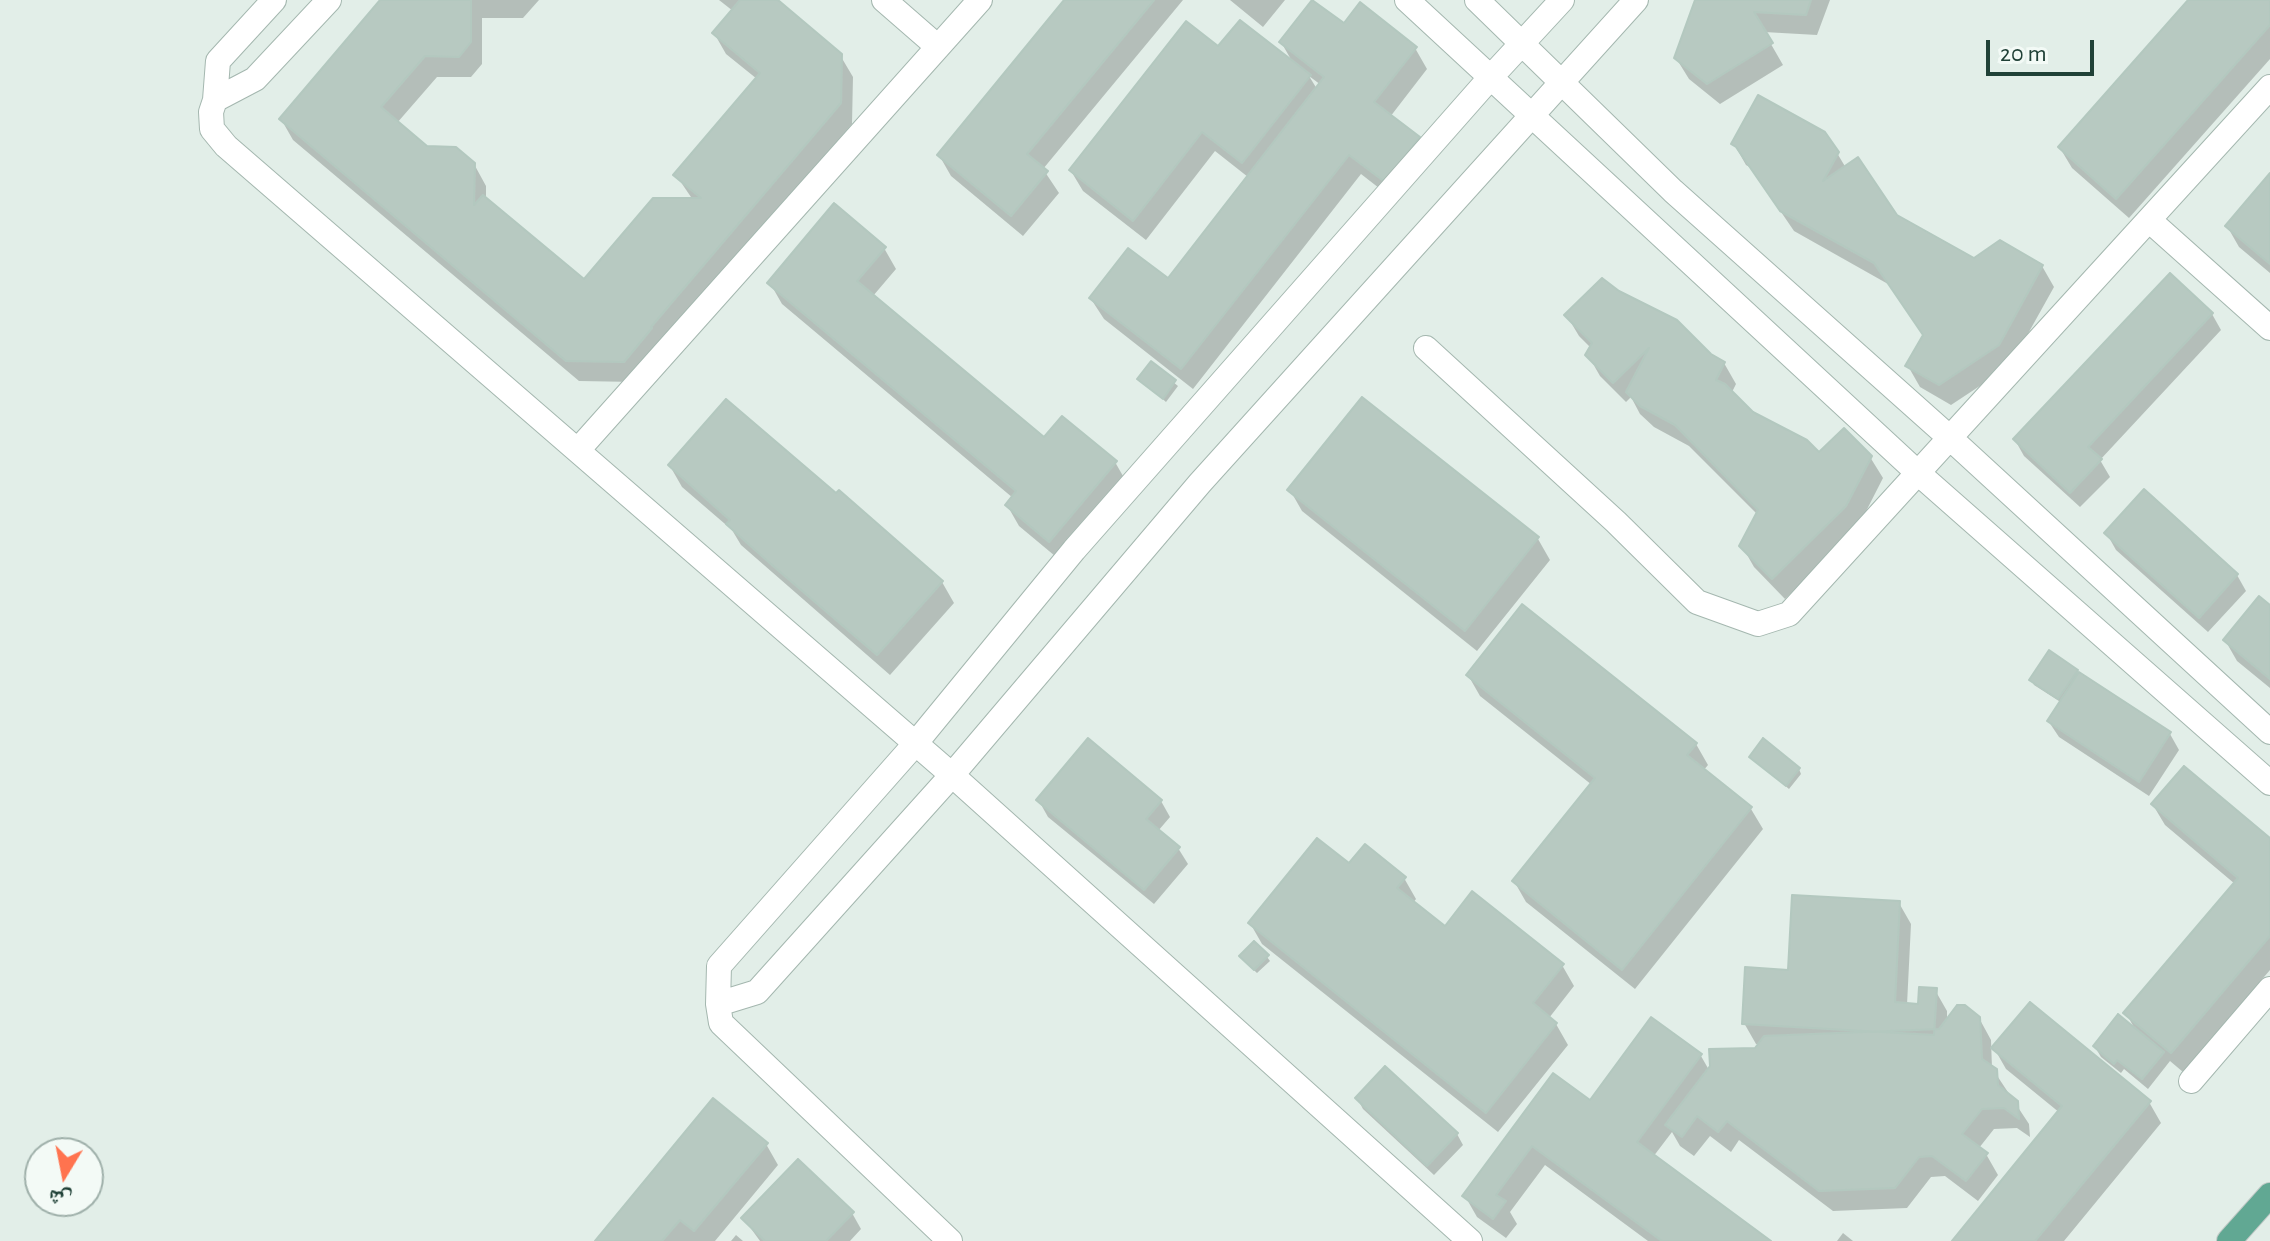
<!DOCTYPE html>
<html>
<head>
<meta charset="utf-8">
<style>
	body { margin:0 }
	#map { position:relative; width:2270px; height:1241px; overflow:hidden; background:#e2eee8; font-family:"Alegreya Sans","Noto Naskh Arabic",sans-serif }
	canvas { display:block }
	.north { position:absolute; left:24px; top:1137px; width:80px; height:80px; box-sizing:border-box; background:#f3faf6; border:2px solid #9fb0aa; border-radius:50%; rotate:190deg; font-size:22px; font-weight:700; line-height:32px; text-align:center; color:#204137 }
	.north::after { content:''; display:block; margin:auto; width:28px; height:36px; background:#ff734f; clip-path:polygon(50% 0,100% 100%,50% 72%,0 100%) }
	.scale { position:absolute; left:1986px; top:40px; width:108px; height:36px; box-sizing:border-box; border:4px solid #204137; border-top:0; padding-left:10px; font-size:24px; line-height:28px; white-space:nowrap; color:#204137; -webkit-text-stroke:6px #f3faf6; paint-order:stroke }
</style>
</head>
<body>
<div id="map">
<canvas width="2270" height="1241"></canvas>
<div class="north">ش</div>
<div class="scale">20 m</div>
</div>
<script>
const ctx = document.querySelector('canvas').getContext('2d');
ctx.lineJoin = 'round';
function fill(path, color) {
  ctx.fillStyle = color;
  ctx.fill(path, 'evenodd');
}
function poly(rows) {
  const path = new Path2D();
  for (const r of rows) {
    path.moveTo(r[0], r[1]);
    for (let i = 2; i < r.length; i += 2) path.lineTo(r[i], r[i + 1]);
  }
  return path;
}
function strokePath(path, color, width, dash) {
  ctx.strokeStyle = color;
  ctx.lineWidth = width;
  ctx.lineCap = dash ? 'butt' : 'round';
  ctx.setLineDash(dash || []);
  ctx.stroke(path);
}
fill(poly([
	[383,0,539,0,523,18,482,18,482,64,471,77,437,77,397,123,427,148,474,164,486,186,486,200,584,282,693,200,676,175,757,79,726,54,714,33,733,11,719,0,775,0,840,55,853,77,852,124,662,348,636,382,579,381,293,140,281,119],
	[1067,0,1183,0,1043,169,1059,193,1023,236,951,176,939,155],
	[1230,0,1285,0,1263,27],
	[1698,0,1830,0,1817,35,1764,32,1783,65,1720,104,1689,79,1676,58],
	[2191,0,2270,0,2270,59,2129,218,2072,168,2060,148],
	[1344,26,1415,48,1427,69,1390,117,1418,139,1430,159,1397,202,1361,174,1193,389,1104,319,1091,299,1168,281,1248,177,1215,151,1146,240,1083,191,1071,171,1219,49,1293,63,1281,42],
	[1309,76,1321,85,1317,89],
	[1734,144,1837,153,1846,168,1896,216,1975,260,2042,266,2054,287,2010,366,1951,405,1920,387,1908,366,1924,336,1888,284,1794,231,1751,168,1746,165],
	[2270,176,2270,273,2239,247,2227,226],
	[884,248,896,269,873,296,1044,440,1115,462,1127,483,1061,561,1019,526,1007,505,1013,498,782,304,770,283],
	[2170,276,2212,314,2221,330,2100,460,2110,477,2080,507,2024,456,2015,440],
	[1567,316,1710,356,1724,363,1736,384,1731,394,1752,414,1819,455,1870,457,1883,478,1858,527,1785,599,1754,567,1742,546,1758,515,1689,446,1654,427,1640,414,1631,397,1626,402,1600,376,1588,355,1591,348,1579,336],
	[1151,364,1178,386,1166,402,1140,379],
	[1363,400,1538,539,1550,560,1477,651,1302,511,1290,490],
	[670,466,942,582,954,603,890,675,741,545,732,530,682,487],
	[2107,534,2237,575,2246,591,2208,632,2116,550],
	[2270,608,2270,688,2237,661,2225,640],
	[2076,671,2170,734,2179,750,2149,796,2059,737,2049,722,2062,703,2034,685,2031,680],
	[1468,675,1696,744,1708,765,1703,771,1751,809,1763,829,1635,989,1526,902,1514,881,1592,785,1480,696],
	[1751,757,1799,769,1801,774,1789,789],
	[1039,801,1161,801,1170,817,1158,831,1178,848,1188,864,1154,904,1048,817],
	[2153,805,2270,840,2270,970,2183,1072,2170,1061,2148,1089,2124,1069,2121,1073,2101,1057,2095,1047,2136,1031,2126,1013,2235,884,2165,825],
	[1349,866,1404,878,1416,899,1413,903,1445,928,1562,965,1574,986,1549,1018,1556,1024,1568,1045,1498,1132,1262,944,1250,923],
	[1899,903,1911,924,1907,1005,1920,1006,1935,990,1947,1011,1947,1022,1979,1018,1991,1040,1992,1068,2029,1124,2030,1137,2017,1128,1994,1129,1979,1148,1986,1154,1998,1175,1978,1201,1945,1176,1931,1177,1907,1208,1833,1211,1739,1140,1731,1152,1710,1136,1694,1156,1680,1146,1672,1132,1653,1157,1768,1241,1648,1241,1545,1165,1510,1212,1517,1224,1506,1238,1477,1217,1465,1196,1554,1076,1591,1103,1701,1056,1709,1070,1756,1050,1761,1044,1756,1044,1744,1023,1790,972],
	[1267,957,1270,961,1257,973,1244,961],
	[1994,1048,2149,1102,2161,1123,2064,1241,1955,1241,2060,1113,2006,1069],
	[1357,1098,1457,1134,1463,1145,1434,1175,1363,1109],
	[766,1144,778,1165,715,1241,597,1241],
	[852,1213,861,1229,850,1241,760,1241,744,1219],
	[1843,1233,1853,1241,1837,1241],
	[736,1235,743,1241,731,1241]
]), '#0003');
const building = poly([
	[380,0,471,0,471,42,459,57,425,56,381,107,427,146,456,147,475,163,474,205,483,195,584,279,653,198,701,198,673,175,760,73,712,33,740,0,778,0,842,54,841,103,651,327,652,328,624,362,566,361,279,119,380,0],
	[1064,0,1154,0,1027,154,1048,171,1011,216,937,155,1064,0],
	[1312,0,1344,23,1360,2,1417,47,1374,102,1420,137,1385,182,1349,155,1181,369,1089,298,1128,248,1168,278,1324,77,1279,42,1312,0],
	[1695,0,1811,0,1806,15,1754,12,1773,43,1707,84,1674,58,1695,0],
	[2188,0,2270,0,2270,25,2116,199,2058,147,2188,0],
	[1240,20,1311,75,1242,163,1202,132,1133,221,1069,170,1186,21,1218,46,1240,20],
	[1758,95,1825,132,1839,152,1823,181,1858,157,1897,215,1974,258,2000,240,2043,265,1999,345,1939,385,1905,366,1923,335,1874,263,1780,211,1736,147,1731,144,1758,95],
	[2270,173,2270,264,2225,226,2270,173],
	[834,203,886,247,857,281,1044,437,1062,416,1117,461,1049,542,1005,505,1016,491,767,283,834,203],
	[2170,273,2213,313,2088,447,2102,459,2070,493,2013,439,2170,273],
	[1602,278,1619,291,1677,320,1711,354,1725,362,1716,380,1725,384,1753,412,1807,440,1819,452,1844,428,1872,456,1846,506,1772,579,1739,546,1758,510,1675,425,1640,406,1626,392,1649,348,1613,383,1585,355,1592,343,1564,315,1602,278],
	[1151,361,1176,380,1163,399,1137,379,1151,361],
	[1362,397,1539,537,1465,631,1287,490,1362,397],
	[726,399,836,493,839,490,943,581,877,655,772,565,726,524,730,520,668,465,726,399],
	[2144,489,2238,574,2199,618,2104,533,2144,489],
	[2259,596,2270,605,2270,679,2223,640,2259,596],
	[1522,604,1697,743,1687,755,1752,807,1622,970,1512,881,1595,778,1466,675,1522,604],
	[2049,650,2078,670,2058,699,2029,680,2049,650],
	[2079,672,2171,732,2139,782,2047,721,2079,672],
	[1088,738,1162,800,1146,819,1180,847,1144,890,1036,800,1088,738],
	[1763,738,1800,768,1786,786,1749,757,1763,738],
	[2184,766,2270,838,2270,936,2171,1053,2123,1013,2238,878,2151,804,2184,766],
	[1317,838,1349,863,1365,844,1406,877,1397,888,1445,926,1472,891,1564,964,1533,1003,1557,1023,1486,1113,1248,923,1317,838],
	[1792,895,1900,901,1895,1002,1918,1004,1919,987,1937,988,1934,1035,1742,1024,1745,967,1788,970,1792,895],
	[1254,941,1269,955,1254,970,1239,956,1254,941],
	[2030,1002,2151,1101,2035,1241,1952,1241,2062,1106,1991,1048,2030,1002],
	[1957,1005,1965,1005,1980,1017,1982,1059,1997,1069,1998,1085,2018,1101,2019,1119,2004,1108,1982,1109,1962,1134,1988,1153,1966,1181,1932,1156,1919,1157,1895,1188,1819,1191,1727,1121,1718,1132,1697,1116,1682,1137,1665,1125,1710,1066,1709,1049,1755,1048,1764,1036,1939,1029,1957,1005],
	[2118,1014,2164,1052,2142,1079,2117,1060,2114,1064,2093,1046,2118,1014],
	[1651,1017,1702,1054,1637,1142,1771,1241,1662,1241,1532,1146,1496,1195,1506,1201,1493,1219,1462,1196,1553,1073,1590,1100,1651,1017],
	[1385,1066,1458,1133,1427,1166,1355,1098,1385,1066],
	[713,1098,768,1143,694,1231,680,1220,662,1241,595,1241,713,1098],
	[798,1159,854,1212,826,1241,765,1241,741,1218,798,1159]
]);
fill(building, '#b7c9c1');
strokePath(building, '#b3c8bf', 2);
const street = poly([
	[274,0,218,61,215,100,211,112,212,129,226,146,952,775,1470,1241],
	[884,0,938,47],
	[1407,0,1918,473,2270,783],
	[1477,0,1673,191,1950,438,2270,732],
	[215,100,255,79,329,0],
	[2149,220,2270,328],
	[1426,348,1616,522,1697,602,1758,624,1789,614,2270,87],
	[578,450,980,0],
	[718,1004,757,992,952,775,1200,483,1636,0],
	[2191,1081,2270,989],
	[950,1241,721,1023,718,1004,719,966,915,744,1074,550,1490,78,1562,0]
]);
const primary = poly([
	[2229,1241,2270,1195]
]);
strokePath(street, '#a4b7af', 26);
strokePath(primary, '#c1cac7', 26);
strokePath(street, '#fff', 24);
strokePath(primary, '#61a893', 24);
</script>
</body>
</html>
